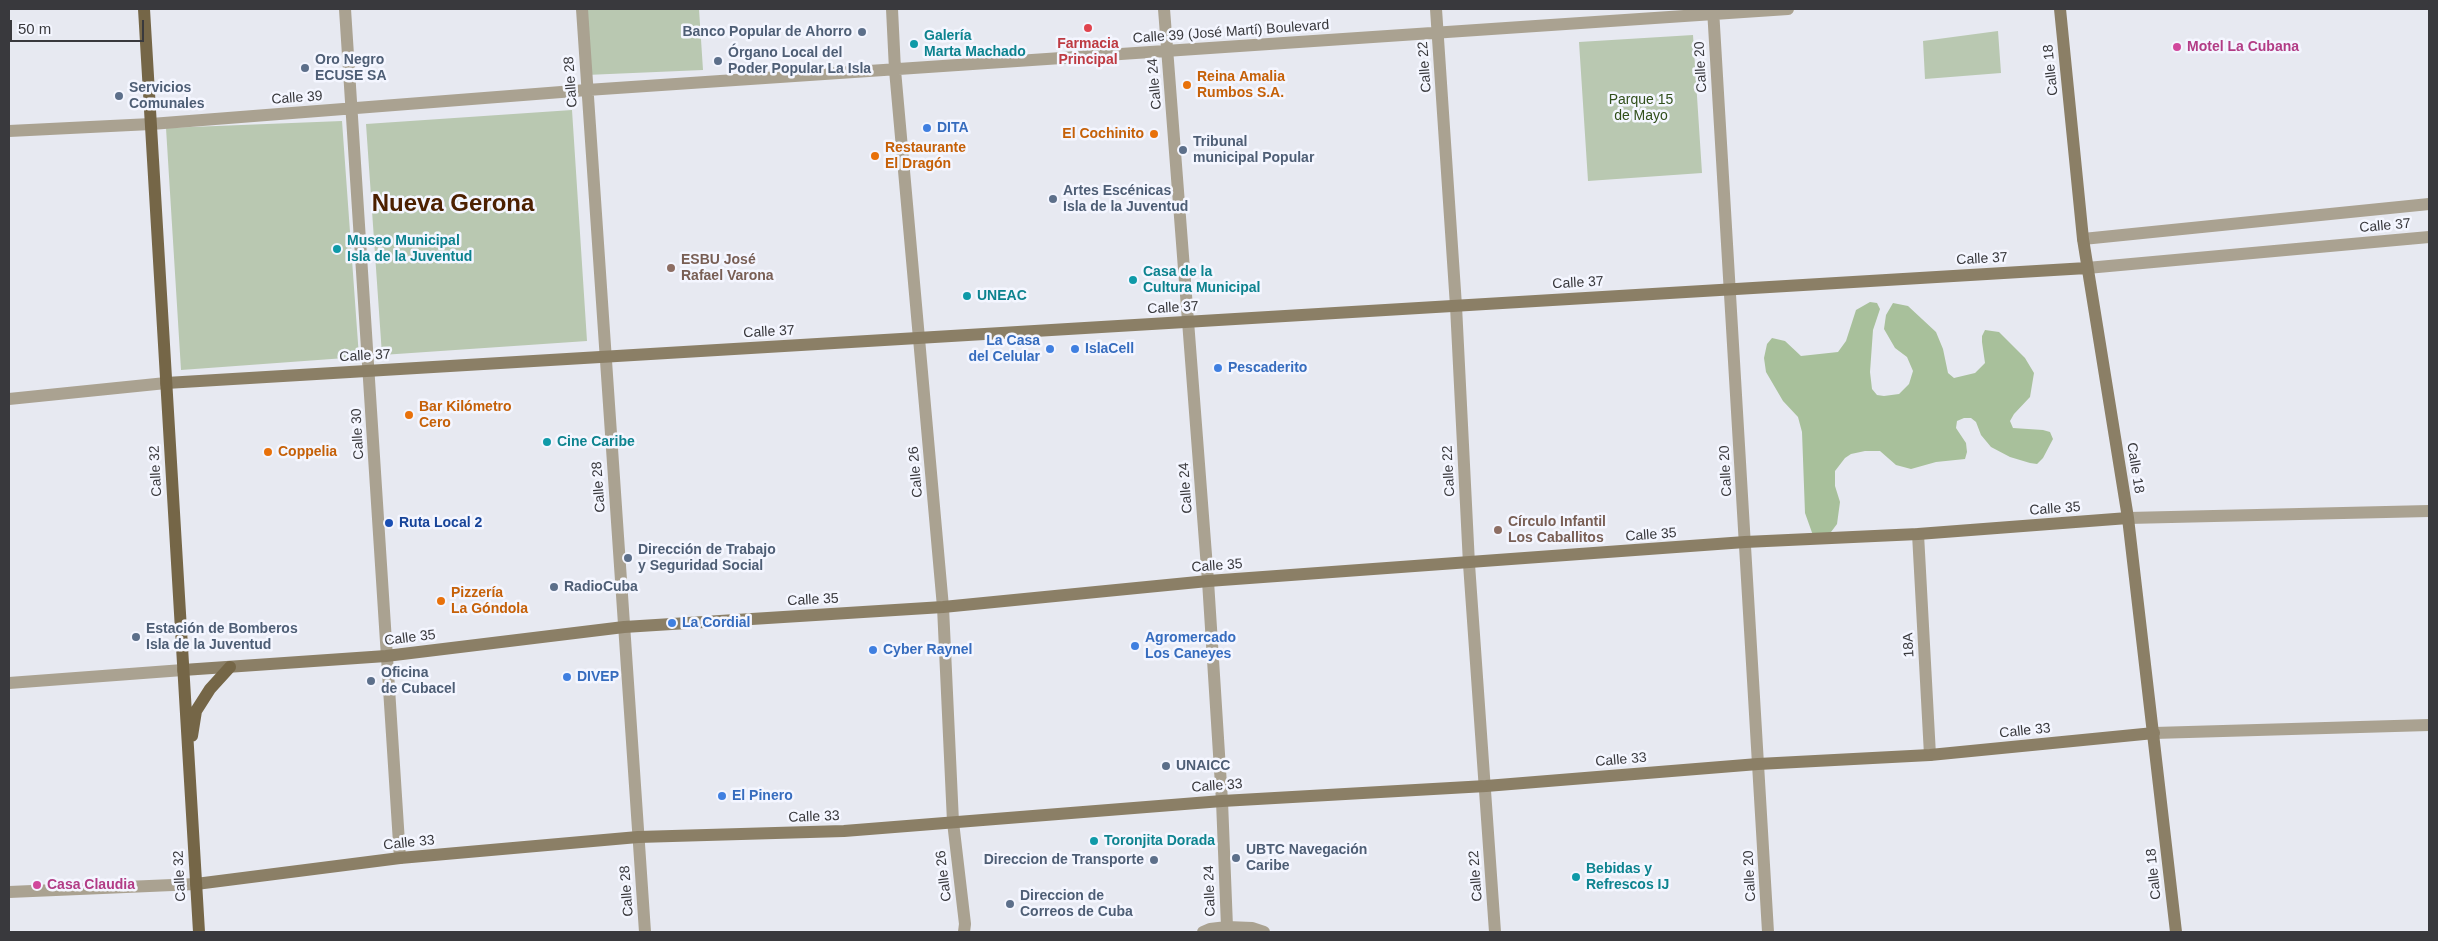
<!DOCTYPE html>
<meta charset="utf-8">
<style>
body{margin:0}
#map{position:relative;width:2438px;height:941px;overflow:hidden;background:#e7e9f1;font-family:Helvetica,sans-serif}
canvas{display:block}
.frame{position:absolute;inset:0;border:10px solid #39393d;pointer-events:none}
.scale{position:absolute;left:10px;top:20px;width:134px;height:22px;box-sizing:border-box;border:2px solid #39393d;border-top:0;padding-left:6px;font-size:15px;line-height:18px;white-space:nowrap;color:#39393d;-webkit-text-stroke:4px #f4f6ff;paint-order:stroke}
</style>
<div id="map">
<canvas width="2438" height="941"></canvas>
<div class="frame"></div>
<div class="scale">50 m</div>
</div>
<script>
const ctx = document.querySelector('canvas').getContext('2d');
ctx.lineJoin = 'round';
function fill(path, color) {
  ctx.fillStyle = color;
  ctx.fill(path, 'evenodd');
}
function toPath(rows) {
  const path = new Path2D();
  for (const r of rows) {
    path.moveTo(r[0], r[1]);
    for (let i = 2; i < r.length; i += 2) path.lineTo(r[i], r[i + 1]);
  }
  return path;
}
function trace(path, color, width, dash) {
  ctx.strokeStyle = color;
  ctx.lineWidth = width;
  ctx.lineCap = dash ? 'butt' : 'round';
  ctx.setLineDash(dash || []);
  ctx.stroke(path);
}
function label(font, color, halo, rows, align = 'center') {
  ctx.font = font + ' Helvetica,sans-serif';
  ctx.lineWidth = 5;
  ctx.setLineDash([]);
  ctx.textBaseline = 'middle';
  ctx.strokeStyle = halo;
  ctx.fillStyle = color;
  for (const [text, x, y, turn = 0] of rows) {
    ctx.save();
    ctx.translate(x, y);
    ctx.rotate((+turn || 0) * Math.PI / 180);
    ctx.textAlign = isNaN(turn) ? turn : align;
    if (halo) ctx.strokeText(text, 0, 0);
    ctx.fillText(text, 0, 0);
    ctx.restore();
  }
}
fill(toPath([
 [585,9,699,9,703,70,586,75],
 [1998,31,2001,73,1925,79,1923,41],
 [1693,35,1702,173,1588,181,1579,42],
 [572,110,587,341,382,355,366,124],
 [342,121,359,357,181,370,166,128]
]), '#b9c8b1');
fill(toPath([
 [1870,302,1877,303,1880,309,1873,330,1870,372,1872,389,1877,395,1884,396,1899,394,1909,384,1913,371,1907,357,1895,348,1884,329,1886,315,1893,303,1908,306,1936,332,1943,349,1948,373,1954,378,1975,373,1985,363,1982,342,1982,336,1985,330,1999,332,2025,358,2034,373,2030,397,2014,414,2010,421,2013,428,2043,430,2050,432,2053,439,2043,458,2037,464,2030,463,2010,457,1991,447,1981,435,1976,422,1971,418,1964,418,1957,421,1956,428,1966,443,1967,452,1965,459,1936,462,1911,469,1896,465,1880,451,1865,451,1851,454,1845,458,1835,471,1835,486,1840,502,1837,524,1828,536,1815,541,1805,513,1802,432,1798,417,1783,401,1766,372,1764,358,1767,344,1772,338,1785,341,1801,356,1838,352,1846,341,1856,310]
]), '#a8c09b');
trace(toPath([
 [345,9,400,858],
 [582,9,645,932],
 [892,9,895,70,943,607,953,822,965,924,964,932],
 [1164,9,1208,581,1222,801,1227,927],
 [1436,9,1456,306,1469,564,1495,932],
 [1713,9,1768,932],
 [9,131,151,124,587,90,1788,9],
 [2083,239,2429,204],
 [2087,268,2429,237],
 [9,399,166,383],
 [2128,518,2429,511],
 [1918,534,1930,755],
 [9,683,183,670],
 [2154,733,2429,725],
 [9,892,196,884],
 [1203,932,1210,929,1227,927,1252,928,1264,932]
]), '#aaa291', 12);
trace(toPath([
 [2060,9,2083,239,2128,518,2176,932],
 [166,383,2087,268],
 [183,670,386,656,624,627,943,607,1208,581,1745,542,1918,534,2128,518],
 [196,884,400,858,638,837,844,831,1222,801,1486,786,1758,764,1930,755,2154,733]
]), '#8b7f66', 12);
trace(toPath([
 [144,9,199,932],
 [192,736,196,711,210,689,230,667]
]), '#756647', 12);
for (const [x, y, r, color] of [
 [1088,28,5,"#e0444e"],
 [862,32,5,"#5c6f8a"],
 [914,44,5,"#0f9aa8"],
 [2177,47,5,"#d1479c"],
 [718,61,5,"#5c6f8a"],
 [305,68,5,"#5c6f8a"],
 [1187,85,5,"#e8710a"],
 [119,96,5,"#5c6f8a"],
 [927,128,5,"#3f7fe0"],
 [1154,134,5,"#e8710a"],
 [1183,150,5,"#5c6f8a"],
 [875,156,5,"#e8710a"],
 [1053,199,5,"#5c6f8a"],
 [337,249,5,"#0f9aa8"],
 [671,268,5,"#8d6e63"],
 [1133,280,5,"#0f9aa8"],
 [967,296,5,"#0f9aa8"],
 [1050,349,5,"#3f7fe0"],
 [1075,349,5,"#3f7fe0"],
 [1218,368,5,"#3f7fe0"],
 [409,415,5,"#e8710a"],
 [547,442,5,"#0f9aa8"],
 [268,452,5,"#e8710a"],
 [389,523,5,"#1a4fb4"],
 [1498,530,5,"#8d6e63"],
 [628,558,5,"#5c6f8a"],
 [554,587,5,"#5c6f8a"],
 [441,601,5,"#e8710a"],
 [672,623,5,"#3f7fe0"],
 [136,637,5,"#5c6f8a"],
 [1135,646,5,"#3f7fe0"],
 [873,650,5,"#3f7fe0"],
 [567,677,5,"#3f7fe0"],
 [371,681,5,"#5c6f8a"],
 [1166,766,5,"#5c6f8a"],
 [722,796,5,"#3f7fe0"],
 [1094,841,5,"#0f9aa8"],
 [1236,858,5,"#5c6f8a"],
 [1154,860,5,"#5c6f8a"],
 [1576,877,5,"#0f9aa8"],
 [37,885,5,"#d1479c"],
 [1010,904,5,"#5c6f8a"]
]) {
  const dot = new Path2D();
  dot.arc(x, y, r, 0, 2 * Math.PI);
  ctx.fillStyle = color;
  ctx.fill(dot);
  trace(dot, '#f4f6ff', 2);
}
label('bold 14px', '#4e5e75', '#f4f6ff', [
 ["Banco Popular de Ahorro",852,32,"right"],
 ["Órgano Local del",728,53],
 ["Poder Popular La Isla",728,69],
 ["Oro Negro",315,60],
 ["ECUSE SA",315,76],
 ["Servicios",129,88],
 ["Comunales",129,104],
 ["Tribunal",1193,142],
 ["municipal Popular",1193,158],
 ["Artes Escénicas",1063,191],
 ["Isla de la Juventud",1063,207],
 ["Dirección de Trabajo",638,550],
 ["y Seguridad Social",638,566],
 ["RadioCuba",564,587],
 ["Estación de Bomberos",146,629],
 ["Isla de la Juventud",146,645],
 ["Oficina",381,673],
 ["de Cubacel",381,689],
 ["UNAICC",1176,766],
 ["UBTC Navegación",1246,850],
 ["Caribe",1246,866],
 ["Direccion de Transporte",1144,860,"right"],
 ["Direccion de",1020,896],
 ["Correos de Cuba",1020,912]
], 'left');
label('14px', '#39393d', '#f4f6ff', [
 ["Calle 39 (José Martí) Boulevard",1231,32,-4],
 ["Calle 22",1425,67,-94],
 ["Calle 20",1701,67,-93],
 ["Calle 18",2051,70,-96],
 ["Calle 28",571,82,-94],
 ["Calle 24",1155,84,-95],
 ["Calle 39",297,98,-4],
 ["Calle 37",2385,226,-5],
 ["Calle 37",1982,259,-3],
 ["Calle 37",1578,283,-3],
 ["Calle 37",1173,308,-3],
 ["Calle 37",769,332,-3],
 ["Calle 37",365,356,-3],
 ["Calle 30",358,434,-93],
 ["Calle 18",2135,468,81],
 ["Calle 32",156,471,-93],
 ["Calle 22",1449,471,-93],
 ["Calle 20",1726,471,-93],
 ["Calle 26",916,472,-95],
 ["Calle 28",599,487,-94],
 ["Calle 24",1186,488,-94],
 ["Calle 35",2055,509,-4],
 ["Calle 35",1651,535,-4],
 ["Calle 35",1217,566,-4],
 ["Calle 35",813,600,-3],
 ["Calle 35",410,638,-7],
 ["18A",1909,645,-93],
 ["Calle 33",2025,731,-6],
 ["Calle 33",1621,760,-5],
 ["Calle 33",1217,786,-4],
 ["Calle 33",814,817,-2],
 ["Calle 33",409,843,-6],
 ["Calle 18",2154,874,-96],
 ["Calle 32",180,876,-93],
 ["Calle 26",944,876,-97],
 ["Calle 22",1476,876,-94],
 ["Calle 20",1750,876,-93],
 ["Calle 28",627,891,-94],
 ["Calle 24",1210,891,-92]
]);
label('bold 14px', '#0d838f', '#f4f6ff', [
 ["Galería",924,36],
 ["Marta Machado",924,52],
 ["Museo Municipal",347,241],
 ["Isla de la Juventud",347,257],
 ["Casa de la",1143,272],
 ["Cultura Municipal",1143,288],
 ["UNEAC",977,296],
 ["Cine Caribe",557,442],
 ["Toronjita Dorada",1104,841],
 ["Bebidas y",1586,869],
 ["Refrescos IJ",1586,885]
], 'left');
label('bold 14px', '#be3a42', '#f4f6ff', [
 ["Farmacia",1088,44],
 ["Principal",1088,60]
]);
label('bold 14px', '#b23c85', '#f4f6ff', [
 ["Motel La Cubana",2187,47],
 ["Casa Claudia",47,885]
], 'left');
label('bold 14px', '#c56008', '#f4f6ff', [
 ["Reina Amalia",1197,77],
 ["Rumbos S.A.",1197,93],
 ["El Cochinito",1144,134,"right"],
 ["Restaurante",885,148],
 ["El Dragón",885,164],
 ["Bar Kilómetro",419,407],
 ["Cero",419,423],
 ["Coppelia",278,452],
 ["Pizzería",451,593],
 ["La Góndola",451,609]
], 'left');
label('14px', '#304f1a', '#f4f6ff', [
 ["Parque 15",1641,100],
 ["de Mayo",1641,116]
]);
label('bold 14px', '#366cbe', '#f4f6ff', [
 ["DITA",937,128],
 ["La Casa",1040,341,"right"],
 ["del Celular",1040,357,"right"],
 ["IslaCell",1085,349],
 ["Pescaderito",1228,368],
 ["La Cordial",682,623],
 ["Agromercado",1145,638],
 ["Los Caneyes",1145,654],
 ["Cyber Raynel",883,650],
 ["DIVEP",577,677],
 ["El Pinero",732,796]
], 'left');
label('bold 14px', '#785e54', '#f4f6ff', [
 ["ESBU José",681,260],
 ["Rafael Varona",681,276],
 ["Círculo Infantil",1508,522],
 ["Los Caballitos",1508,538]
], 'left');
label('bold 14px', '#164399', '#f4f6ff', [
 ["Ruta Local 2",399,523]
], 'left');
label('bold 24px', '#4c2000', '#f4f6ff', [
 ["Nueva Gerona",453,204]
]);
</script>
